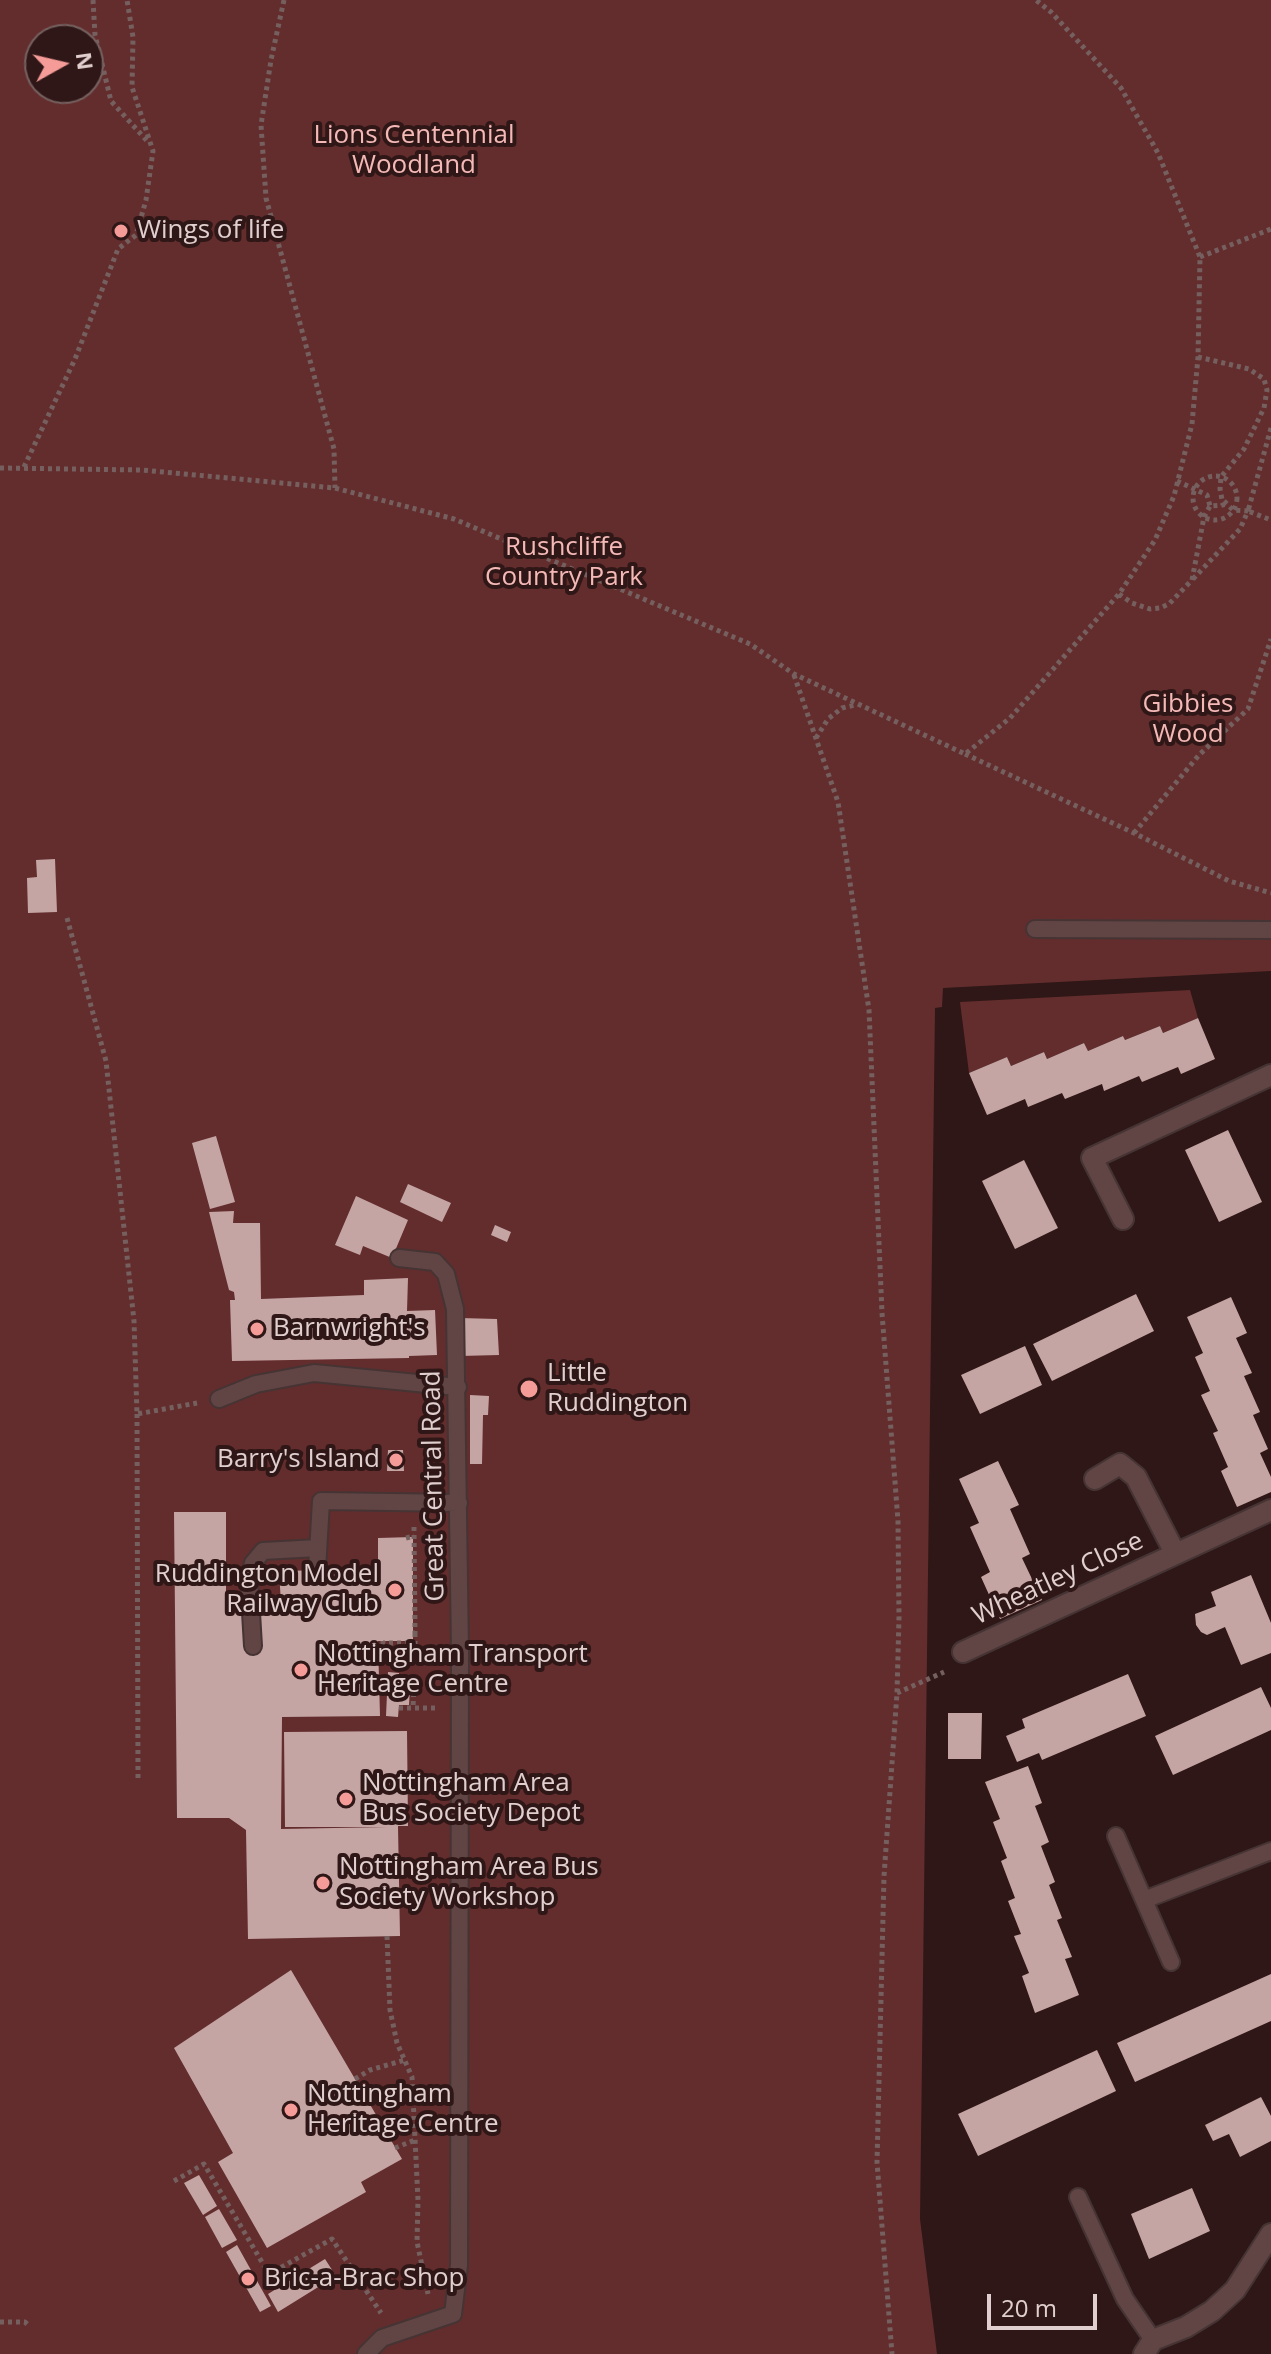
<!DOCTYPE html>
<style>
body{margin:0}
#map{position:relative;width:1271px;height:2354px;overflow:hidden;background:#2e1716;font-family:"Open Sans",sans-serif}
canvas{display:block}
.north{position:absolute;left:24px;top:24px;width:80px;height:80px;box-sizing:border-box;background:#2e1716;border:2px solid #756160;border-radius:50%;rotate:82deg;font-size:22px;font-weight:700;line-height:32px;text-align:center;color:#e0cfce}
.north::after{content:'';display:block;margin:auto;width:28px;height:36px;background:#f59b98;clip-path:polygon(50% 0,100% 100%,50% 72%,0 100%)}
.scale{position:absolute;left:987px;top:2294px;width:110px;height:36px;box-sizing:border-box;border:4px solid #e0cfce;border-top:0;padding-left:10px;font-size:24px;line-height:28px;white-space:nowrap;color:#e0cfce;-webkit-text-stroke:6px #2e1716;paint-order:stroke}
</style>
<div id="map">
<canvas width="1271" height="2354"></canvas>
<div class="north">N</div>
<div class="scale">20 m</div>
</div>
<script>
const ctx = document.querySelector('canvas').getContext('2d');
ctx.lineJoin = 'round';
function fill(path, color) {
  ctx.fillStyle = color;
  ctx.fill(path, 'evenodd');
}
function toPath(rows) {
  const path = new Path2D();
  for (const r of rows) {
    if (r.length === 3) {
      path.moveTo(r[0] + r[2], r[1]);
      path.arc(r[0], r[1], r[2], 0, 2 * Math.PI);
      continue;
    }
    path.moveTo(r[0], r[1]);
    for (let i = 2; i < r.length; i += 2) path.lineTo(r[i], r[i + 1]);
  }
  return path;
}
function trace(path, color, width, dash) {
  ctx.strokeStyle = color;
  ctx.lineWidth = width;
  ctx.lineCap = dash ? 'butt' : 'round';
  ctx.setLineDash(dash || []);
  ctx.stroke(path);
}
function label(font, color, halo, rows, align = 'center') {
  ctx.font = font + ' "Open Sans",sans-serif';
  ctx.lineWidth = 8;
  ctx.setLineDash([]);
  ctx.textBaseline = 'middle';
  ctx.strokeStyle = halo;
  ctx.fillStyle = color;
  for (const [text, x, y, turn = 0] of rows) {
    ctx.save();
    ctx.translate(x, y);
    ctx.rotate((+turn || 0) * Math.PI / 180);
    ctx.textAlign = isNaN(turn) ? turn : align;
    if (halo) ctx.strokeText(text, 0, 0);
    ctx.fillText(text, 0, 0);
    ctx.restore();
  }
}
fill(toPath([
 [0,0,1271,0,1271,971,943,988,942,1007,935,1008,920,2219,937,2354,0,2354],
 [40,40,88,40,88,88,40,88],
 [1190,990,1198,1018,1163,1033,1160,1026,1125,1040,1123,1036,1088,1051,1084,1043,1047,1059,1044,1052,1011,1066,1007,1057,969,1073,960,1002]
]), '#632d2d');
fill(toPath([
 [55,859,57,912,28,913,27,878,37,877,36,860],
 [1198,1018,1215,1059,1181,1074,1178,1067,1142,1082,1139,1076,1104,1091,1102,1084,1065,1099,1062,1093,1028,1107,1025,1099,987,1115,969,1073,1007,1057,1011,1066,1044,1052,1047,1059,1084,1043,1088,1051,1123,1036,1125,1040,1160,1026,1163,1033],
 [1228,1130,1262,1202,1219,1222,1185,1150],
 [216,1136,235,1202,210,1209,192,1143],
 [1024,1160,1058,1228,1015,1249,982,1181],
 [408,1184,451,1203,442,1222,400,1202],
 [356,1196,408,1220,392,1258,363,1246,360,1255,335,1245],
 [234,1211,233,1223,260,1223,261,1299,364,1295,364,1280,408,1278,407,1311,435,1310,437,1355,409,1356,409,1358,232,1361,230,1300,235,1300,234,1292,229,1290,209,1212],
 [495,1225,511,1232,507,1242,491,1235],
 [1136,1294,1154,1331,1052,1381,1033,1344],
 [1231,1297,1247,1333,1236,1338,1252,1373,1244,1376,1260,1412,1253,1415,1268,1449,1260,1453,1271,1477,1271,1492,1237,1507,1221,1471,1228,1467,1213,1433,1218,1431,1201,1395,1210,1391,1195,1357,1203,1353,1187,1317],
 [460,1318,497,1319,499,1355,460,1356],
 [1025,1346,1042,1385,980,1414,961,1375],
 [470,1395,489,1396,488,1415,483,1415,482,1464,470,1464],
 [388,1450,403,1450,404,1471,387,1471],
 [998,1461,1019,1505,1010,1509,1030,1554,1022,1558,1042,1600,1000,1619,981,1577,990,1572,970,1527,979,1523,959,1479],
 [174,1512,226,1512,226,1604,281,1603,279,1571,378,1569,378,1538,413,1537,413,1641,378,1641,380,1716,282,1717,281,1829,388,1827,285,1827,284,1732,407,1731,408,1826,398,1826,400,1936,248,1939,246,1830,229,1818,177,1818],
 [1251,1575,1271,1623,1271,1653,1241,1665,1225,1627,1207,1635,1201,1632,1196,1625,1195,1614,1216,1606,1211,1592],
 [388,1672,399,1673,399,1689,410,1689,409,1705,399,1705,398,1717,386,1716],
 [1128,1674,1146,1716,1042,1760,1039,1753,1017,1762,1006,1736,1025,1728,1022,1719],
 [1261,1687,1271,1708,1271,1730,1173,1775,1155,1736],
 [948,1713,982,1713,981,1759,948,1759],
 [1028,1766,1042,1803,1035,1806,1049,1842,1041,1846,1055,1882,1049,1885,1062,1918,1057,1920,1072,1957,1065,1959,1079,1995,1035,2013,1022,1976,1029,1973,1014,1936,1021,1934,1008,1901,1015,1898,1001,1861,1007,1858,993,1822,1000,1819,985,1782],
 [291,1970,402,2159,361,2182,366,2192,267,2248,218,2162,233,2153,174,2048],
 [1271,1974,1271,2021,1135,2082,1117,2043],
 [1097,2050,1116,2091,978,2156,958,2114],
 [1261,2097,1271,2116,1271,2141,1240,2157,1229,2134,1213,2141,1205,2125],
 [199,2175,217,2206,203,2215,184,2183],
 [1192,2188,1210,2231,1149,2259,1131,2214],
 [219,2209,237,2240,222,2248,205,2217],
 [237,2245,271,2306,260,2312,226,2252],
 [325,2259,336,2276,278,2312,268,2294]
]), '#c5a5a4');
const lane = toPath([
 [1035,929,1271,930],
 [219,1399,256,1384,314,1373,458,1387],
 [317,1570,321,1501,459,1503],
 [253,1646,249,1579,253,1563,263,1551,318,1548],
 [1116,1836,1171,1962],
 [1144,1900,1271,1851],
 [1078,2197,1125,2299,1153,2340],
 [366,2354,382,2338,453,2314,459,2265,460,1650,455,1309,446,1274,435,1262,399,1258]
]);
const street = toPath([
 [1123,1219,1092,1158,1271,1075],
 [1095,1479,1120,1464,1136,1477,1175,1553],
 [963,1652,1271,1510],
 [1144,2354,1153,2340,1186,2327,1212,2311,1235,2290,1271,2234]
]);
trace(lane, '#463434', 20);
trace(street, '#463434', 24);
trace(toPath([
 [93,0,95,35,111,101,148,142],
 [284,0,271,60,261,125,266,198,334,449,335,488],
 [1200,257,1271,229],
 [1271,428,1248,511,1271,520],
 [24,467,75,359,118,249,136,235,146,200,153,151,132,87,133,37,127,0],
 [0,468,142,470,335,488,454,519,750,644,794,674,965,754,1010,718,1119,594,1155,540,1174,496,1192,424,1198,357,1200,257,1158,153,1121,88,1051,12,1036,0],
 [1215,498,22],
 [1177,481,1207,495,1210,506],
 [1193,579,1240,529,1248,511,1233,510,1224,501],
 [1119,594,1132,603,1150,609,1160,608,1169,604,1192,580,1204,517,1210,506,1223,505,1220,489,1221,477,1244,449,1264,408,1267,390,1264,379,1249,369,1198,357],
 [794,675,838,802,869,1010,882,1313,898,1521,899,1617,897,1693,884,1876,877,2162,892,2354],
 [816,738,828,719,842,708,855,705],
 [965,754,1134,833,1229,881,1271,893],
 [1134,833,1199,755,1248,709,1271,639],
 [67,918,106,1061,134,1321,137,1414,197,1403],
 [137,1414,138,1779],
 [406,1538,414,1536],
 [413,1633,415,1633,414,1527],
 [383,1641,383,1643,415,1643,415,1633],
 [399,1684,414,1684,413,1708],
 [897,1693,944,1672],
 [399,1708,436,1708],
 [387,1936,390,2010,397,2043,412,2077,418,2200,417,2242,428,2294],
 [355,2079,370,2070,405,2060],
 [395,2148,415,2140],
 [174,2181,204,2164,269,2274,332,2239,381,2313],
 [0,2322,25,2322,29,2326]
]), '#75605f', 5, [4, 4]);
trace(lane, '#614544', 16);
trace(street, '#614544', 20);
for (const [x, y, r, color] of [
 [121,231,8,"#f59b98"],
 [257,1329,8,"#f59b98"],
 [529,1389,10,"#f59b98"],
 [396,1460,8,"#f59b98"],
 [395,1590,8,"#f59b98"],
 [301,1670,8,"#f59b98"],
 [346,1799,8,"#f59b98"],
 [323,1883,8,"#f59b98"],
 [291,2110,8,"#f59b98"],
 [248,2279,8,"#f59b98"]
]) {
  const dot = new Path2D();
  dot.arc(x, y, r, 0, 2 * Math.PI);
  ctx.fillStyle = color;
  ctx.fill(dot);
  trace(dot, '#2e1716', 3);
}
label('26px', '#f4b9b6', '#2e1716', [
 ["Lions Centennial",414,136],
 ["Woodland",414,166],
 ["Rushcliffe",564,548],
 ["Country Park",564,578],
 ["Gibbies",1188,705],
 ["Wood",1188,735]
]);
label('26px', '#e0cfce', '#2e1716', [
 ["Wings of life",137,231],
 ["Barnwright's",273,1329],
 ["Little",547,1374],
 ["Ruddington",547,1404],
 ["Barry's Island",380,1460,"right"],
 ["Ruddington Model",379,1575,"right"],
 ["Railway Club",379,1605,"right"],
 ["Nottingham Transport",317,1655],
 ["Heritage Centre",317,1685],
 ["Nottingham Area",362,1784],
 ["Bus Society Depot",362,1814],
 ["Nottingham Area Bus",339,1868],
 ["Society Workshop",339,1898],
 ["Nottingham",307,2095],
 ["Heritage Centre",307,2125],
 ["Bric-a-Brac Shop",264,2279]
], 'left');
label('26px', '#e0cfce', '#2e1716', [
 ["Great Central Road",434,1486,-91],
 ["Wheatley Close",1058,1579,-25]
]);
</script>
